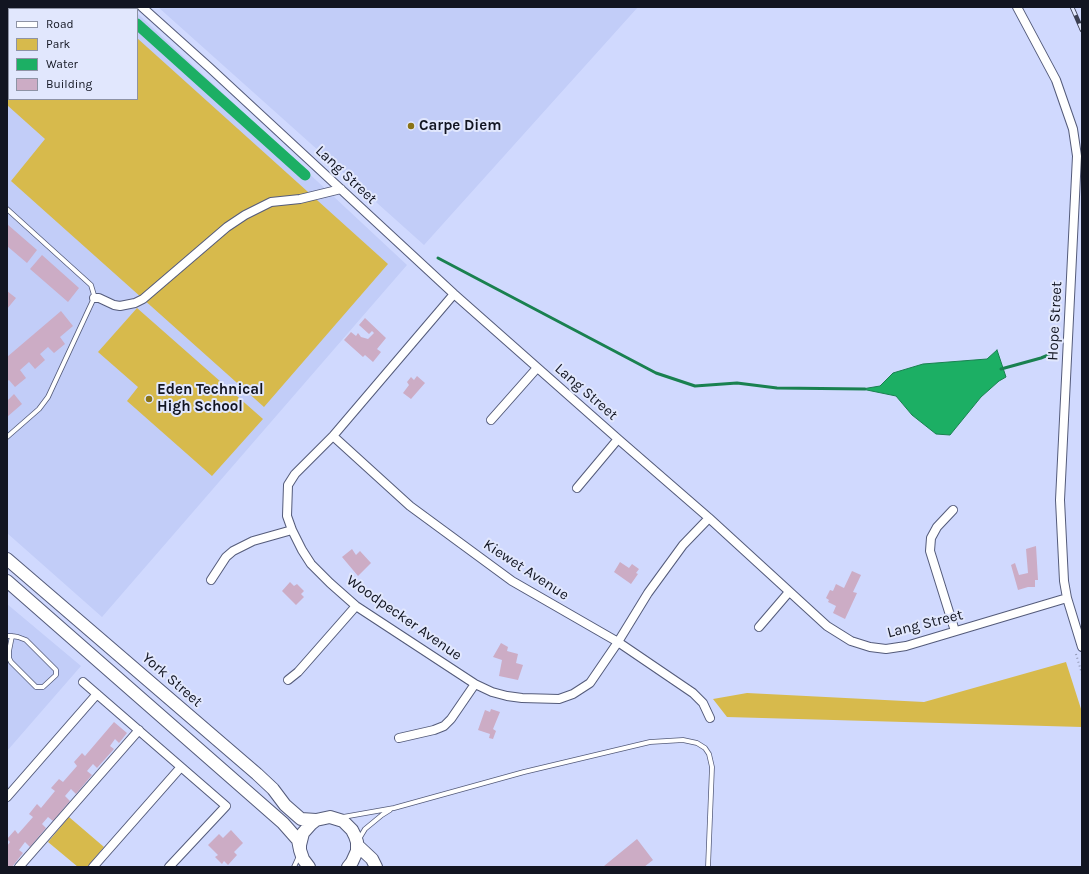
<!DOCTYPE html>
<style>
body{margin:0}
#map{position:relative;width:1089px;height:874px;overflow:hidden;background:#d0d9fe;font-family:Karla,sans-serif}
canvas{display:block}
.frame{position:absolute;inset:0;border:8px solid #121521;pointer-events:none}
.legend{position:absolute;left:8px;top:8px;width:130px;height:92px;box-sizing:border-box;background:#e1e7fd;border:1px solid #8e93a5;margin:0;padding:5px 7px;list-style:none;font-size:12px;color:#121521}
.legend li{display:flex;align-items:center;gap:8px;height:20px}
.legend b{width:20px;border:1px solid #8e93a5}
</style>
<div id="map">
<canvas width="1089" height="874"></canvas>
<div class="frame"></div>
<ul class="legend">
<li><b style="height:5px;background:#fff"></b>Road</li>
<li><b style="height:11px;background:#d7ba4c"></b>Park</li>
<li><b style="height:11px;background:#1caf64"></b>Water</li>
<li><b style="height:11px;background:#ccacc5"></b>Building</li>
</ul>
</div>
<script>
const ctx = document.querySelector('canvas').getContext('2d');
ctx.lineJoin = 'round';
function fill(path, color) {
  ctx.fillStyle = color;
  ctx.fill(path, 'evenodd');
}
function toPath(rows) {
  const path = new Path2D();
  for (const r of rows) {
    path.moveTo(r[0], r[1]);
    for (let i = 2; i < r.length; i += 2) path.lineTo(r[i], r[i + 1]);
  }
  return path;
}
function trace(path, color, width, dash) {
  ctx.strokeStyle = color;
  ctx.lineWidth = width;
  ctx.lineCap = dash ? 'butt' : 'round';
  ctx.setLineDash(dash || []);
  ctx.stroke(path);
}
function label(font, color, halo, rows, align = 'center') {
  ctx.font = font + ' Karla,sans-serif';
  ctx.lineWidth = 4;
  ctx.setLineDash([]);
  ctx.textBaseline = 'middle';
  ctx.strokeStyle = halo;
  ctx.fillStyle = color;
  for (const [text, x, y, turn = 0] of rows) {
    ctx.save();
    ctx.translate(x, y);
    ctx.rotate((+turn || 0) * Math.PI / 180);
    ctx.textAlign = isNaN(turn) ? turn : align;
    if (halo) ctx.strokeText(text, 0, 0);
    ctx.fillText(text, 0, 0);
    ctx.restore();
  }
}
fill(toPath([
 [7,7,131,7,133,9,9,9,9,99,137,99,137,13,407,265,102,617,7,533],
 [158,7,638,7,424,245],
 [7,604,81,666,7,751]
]), '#c2cdf8');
fill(toPath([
 [7,7,103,7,105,9,9,9,9,99,137,99,137,38,388,264,264,407,11,181,45,139,7,105],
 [137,308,263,419,212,476,127,401,138,387,98,352],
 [1066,662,1082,712,1082,727,727,717,713,699,747,693,924,702],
 [69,817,104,847,87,867,78,867,48,842]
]), '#d7ba4c');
const water = toPath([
 [997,350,1006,377,999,381,981,397,950,435,936,434,912,415,896,396,862,389,880,386,893,373,923,364,987,359,997,350]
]);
fill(water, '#1caf64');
trace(water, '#198150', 1);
trace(toPath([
 [438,258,656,373,695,386,737,383,777,388,865,389],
 [1001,369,1041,358,1053,353]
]), '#198150', 3);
trace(toPath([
 [118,7,120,9],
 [137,24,305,175]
]), '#1caf64', 11);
fill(toPath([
 [7,224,37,250,27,263,7,246],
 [42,255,79,288,68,302,30,269],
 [7,291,16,298,7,309],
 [61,311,73,326,60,337,65,344,54,353,48,347,40,354,45,360,35,369,29,362,20,370,26,378,15,387,9,380,7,381,7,357],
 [365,318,386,338,377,349,381,352,373,362,365,355,363,357,344,340,351,332,356,336,358,333,361,337,368,339,374,333,372,331,369,334,359,325],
 [417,376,425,383,411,399,403,393,409,385,407,382,411,377,414,380],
 [14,394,22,404,7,417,7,401],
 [1036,546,1038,580,1035,580,1035,587,1028,587,1018,590,1011,565,1015,563,1019,575,1028,573,1026,549],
 [352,549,356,555,360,551,371,563,358,576,342,557],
 [620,562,629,568,632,564,639,569,636,573,638,574,631,584,614,572],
 [852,571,861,575,853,592,857,593,845,619,833,613,836,606,828,602,829,600,826,598,830,590,833,591,836,584,844,588],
 [290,582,294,586,297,584,304,591,301,594,304,597,296,605,282,591],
 [501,643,508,647,507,651,518,654,516,663,523,665,518,680,499,676,502,660,493,657],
 [491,709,500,712,493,729,496,731,493,739,489,738,490,734,478,730,485,710,490,712],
 [114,722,127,733,119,743,115,739,110,746,114,749,97,768,93,764,87,771,92,775,76,794,71,789,65,796,70,801,53,821,48,817,42,824,46,828,30,847,25,842,19,850,23,853,12,867,7,867,7,846,10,842,7,839,15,830,18,834,33,817,29,814,37,804,41,808,55,791,51,788,59,779,63,782,77,766,74,762,82,753,85,756],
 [231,830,243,843,234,852,237,855,228,865,224,861,222,864,215,857,218,855,208,845,219,834,223,838],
 [637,839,653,860,644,867,605,867,604,866]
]), '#ccacc5');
const service = toPath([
 [7,209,91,285,94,295,94,298,48,397,39,409,7,437],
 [7,636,12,636,18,637,26,640,56,670,56,675,43,687,36,687,11,662,9,658,9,651,12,636],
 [343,817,394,808,524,772,650,742,683,740,697,743,705,748,709,754,712,767,708,867],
 [359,839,365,829,382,815,390,810],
 [294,867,299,856]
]);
const minor = toPath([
 [142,7,210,68,454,294,618,439,709,518,827,626,851,641,870,647,886,649,906,646,1067,598],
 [1017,7,1056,80,1073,129,1077,156,1060,500,1064,581,1067,598,1082,647],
 [454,294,333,436,295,474,288,485,287,516,292,530,302,550,311,564,330,583,356,606,475,684,492,692,507,696,522,698,559,699,573,694,590,683,618,642,648,593,683,545,709,518],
 [94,298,99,298,114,305,120,306,135,303,143,299,227,227,245,215,271,202,300,199,341,189],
 [491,420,537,368],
 [333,436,410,506,512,581,618,642,693,693,703,703,710,718],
 [577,488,618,439],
 [953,510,937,527,931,538,930,551,955,631],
 [211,580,226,557,233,551,253,541,292,530],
 [759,627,789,592],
 [288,680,298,672,356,606],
 [83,682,226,806,169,867],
 [399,738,434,730,444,726,451,719,475,684],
 [7,797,97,694],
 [19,867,139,730],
 [93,867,181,767]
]);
const secondary = toPath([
 [7,559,257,774,273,789,285,805,301,819,316,820],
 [7,581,283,823,298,840,300,850],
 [357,845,372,859,376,867],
 [309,867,303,859,300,850,300,845,303,833,311,824,316,820,330,817,343,821,352,830,355,836,357,842,357,851,352,862,348,867]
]);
trace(service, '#545b7a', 5.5);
trace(minor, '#545b7a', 10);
trace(secondary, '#545b7a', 14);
trace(toPath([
 [1076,654,1082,674]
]), '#9299b6', 2, [1, 3]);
trace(service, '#fff', 4);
trace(minor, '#fff', 8);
trace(secondary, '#fff', 12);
const rail = toPath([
 [1072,7,1082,30]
]);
trace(rail, '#3b3f51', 4.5);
trace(rail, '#e1e7fd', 3, [9]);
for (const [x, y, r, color] of [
 [411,126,4,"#8a7316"],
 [149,399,4,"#8a7316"]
]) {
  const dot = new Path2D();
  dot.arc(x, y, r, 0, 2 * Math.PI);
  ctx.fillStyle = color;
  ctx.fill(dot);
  trace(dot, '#e1e7fd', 1.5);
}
label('bold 15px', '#121521', '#e1e7fd', [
 ["Carpe Diem",419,126],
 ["Eden Technical",157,390],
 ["High School",157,407]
], 'left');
label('15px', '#121521', '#e1e7fd', [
 ["Lang Street",346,175,43],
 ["Hope Street",1055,321,-87],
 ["Lang Street",586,392,41],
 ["Kiewet Avenue",526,570,33],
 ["Woodpecker Avenue",404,618,35],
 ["Lang Street",925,624,-14],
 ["York Street",172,680,41]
]);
</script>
